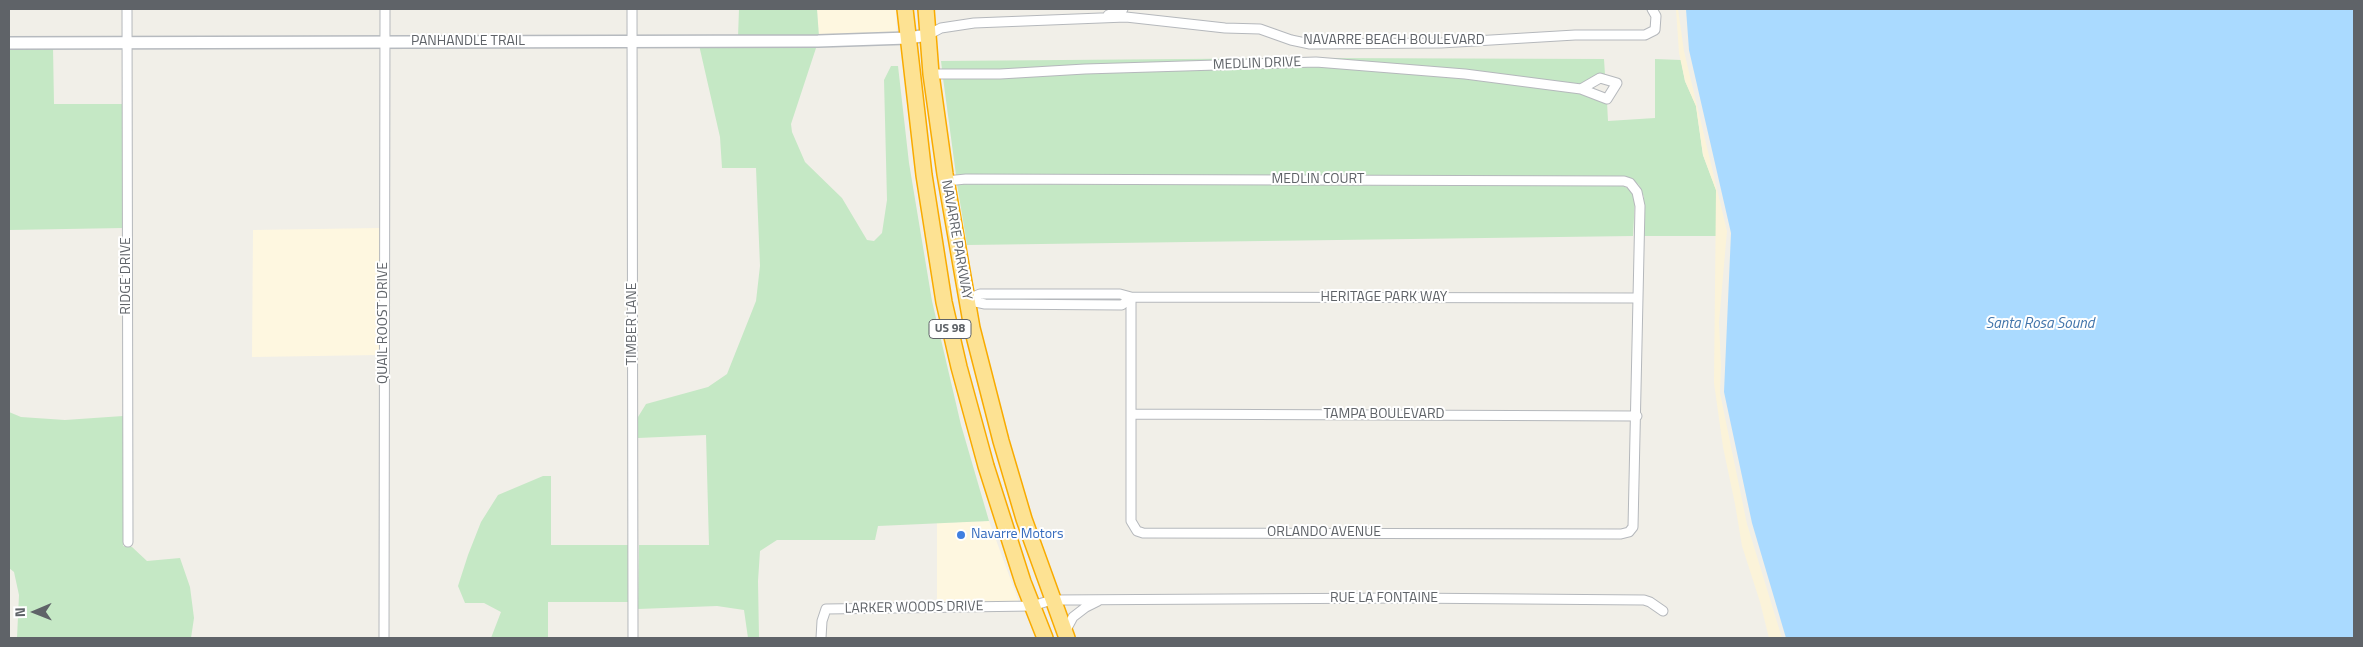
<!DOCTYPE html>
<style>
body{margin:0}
#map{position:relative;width:2363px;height:647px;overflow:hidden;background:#f1efe8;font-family:"Titillium Web",sans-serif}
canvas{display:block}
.frame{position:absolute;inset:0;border:10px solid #5f6368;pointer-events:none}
.north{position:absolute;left:10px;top:587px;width:50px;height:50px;-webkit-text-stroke:4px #fff;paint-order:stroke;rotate:269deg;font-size:14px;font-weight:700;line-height:20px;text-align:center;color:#5f6368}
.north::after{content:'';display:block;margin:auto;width:18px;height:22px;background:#5f6368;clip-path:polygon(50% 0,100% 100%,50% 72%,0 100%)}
</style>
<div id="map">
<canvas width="2363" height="647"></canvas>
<div class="frame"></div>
<div class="north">N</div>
</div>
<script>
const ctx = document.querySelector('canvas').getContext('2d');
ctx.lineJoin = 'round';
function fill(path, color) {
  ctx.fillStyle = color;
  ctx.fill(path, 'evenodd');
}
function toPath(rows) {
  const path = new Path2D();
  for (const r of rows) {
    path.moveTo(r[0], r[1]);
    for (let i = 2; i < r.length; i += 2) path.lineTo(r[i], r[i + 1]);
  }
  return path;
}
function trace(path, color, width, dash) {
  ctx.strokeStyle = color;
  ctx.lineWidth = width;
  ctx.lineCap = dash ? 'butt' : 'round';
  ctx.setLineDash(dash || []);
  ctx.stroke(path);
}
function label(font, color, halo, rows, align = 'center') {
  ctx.font = font + ' "Titillium Web",sans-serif';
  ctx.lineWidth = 4;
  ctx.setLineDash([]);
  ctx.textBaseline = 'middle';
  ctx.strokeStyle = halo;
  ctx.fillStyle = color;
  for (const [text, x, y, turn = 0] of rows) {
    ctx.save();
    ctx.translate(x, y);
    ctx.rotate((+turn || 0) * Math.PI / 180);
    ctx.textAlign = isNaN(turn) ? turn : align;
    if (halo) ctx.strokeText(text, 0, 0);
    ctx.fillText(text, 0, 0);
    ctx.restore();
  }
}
fill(toPath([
 [817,9,896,9,897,34,819,37],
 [380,228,379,355,252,357,253,230],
 [989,521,1019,602,937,603,937,523]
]), '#fef7e0');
fill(toPath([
 [739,9,817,9,819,37,738,37],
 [699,45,817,45,791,124,792,132,805,162,842,198,867,240,874,241,882,233,887,200,884,80,891,66,898,66,909,163,932,301,961,425,989,521,878,526,875,540,777,540,760,551,758,581,759,638,748,638,744,610,717,606,638,609,639,545,709,545,706,435,638,438,638,417,646,404,708,387,727,374,756,301,760,266,756,168,722,168,720,137],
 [9,47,53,47,54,104,122,104,123,228,9,230],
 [1306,58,1085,65,1000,70,942,69,941,61],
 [1321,58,1604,59,1605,75,1578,85],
 [1655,59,1681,60,1685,81,1696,106,1703,155,1716,190,1716,236,1643,236,1644,197,1639,185,1633,180,1624,177,956,175,943,78,1316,66,1465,79,1578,93,1607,102,1608,121,1655,118],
 [957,184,1623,186,1631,190,1635,199,1633,236,967,245],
 [9,412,21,417,65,420,123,416,123,546,132,547,147,561,180,558,190,587,194,618,191,638,17,638,19,595,14,572,9,568],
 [543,476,551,476,551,545,629,545,629,607,628,602,548,602,548,638,491,638,501,612,484,603,465,603,458,586,468,555,481,522,498,495]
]), '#c5e8c5');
fill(toPath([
 [1676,9,1678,9,1684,51,1727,231,1719,322,1721,365,1720,393,1747,524,1782,638,1769,638,1760,602,1742,546,1735,504,1723,447,1714,383,1716,190,1703,155,1696,106,1685,81,1679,53]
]), '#fbf3d9');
fill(toPath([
 [1686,9,2354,9,2354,638,1786,638,1752,523,1724,392,1731,233,1689,50]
]), '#aadaff');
const street = toPath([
 [127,9,128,542],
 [632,9,633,638],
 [1108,15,1123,9],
 [928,35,941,28,974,23,1126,17,1225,28,1260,29,1291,40,1310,44,1441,43,1575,35,1645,35,1655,30,1656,16,1652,9],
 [931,74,1000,74,1085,69,1316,62,1465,74,1581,89,1607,99,1617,83,1600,78,1581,89],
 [946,181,966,179,1624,181,1630,183,1637,192,1640,206,1633,527,1629,532,1621,534,1143,533,1137,531,1131,521,1131,297],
 [966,300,980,294,1120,294,1131,297,1637,298],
 [966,300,985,304,1122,305,1131,297],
 [1131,414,1637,416],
 [1065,632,1073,617,1086,607,1098,601],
 [384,638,385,9],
 [821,638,822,621,826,609,1032,606,1052,600,1403,598,1644,600,1650,602,1663,611]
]);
const secondary = toPath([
 [9,43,818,41,908,38,928,35]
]);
const highway = toPath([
 [905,9,924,175,944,302,959,367,986,466,1023,582,1045,638],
 [926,9,931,74,945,174,972,328,1001,441,1024,519,1067,638]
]);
trace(street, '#b5b8bc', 11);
trace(secondary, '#b6babf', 14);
trace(highway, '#f9ab00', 18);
trace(street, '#fff', 9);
trace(secondary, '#fff', 11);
trace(highway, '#fde293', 15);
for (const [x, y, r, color] of [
 [961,535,5,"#3f7fe0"]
]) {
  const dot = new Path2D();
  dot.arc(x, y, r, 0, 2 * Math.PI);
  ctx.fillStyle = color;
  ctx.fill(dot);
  trace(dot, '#fff', 2);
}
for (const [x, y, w] of [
 [950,329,42]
]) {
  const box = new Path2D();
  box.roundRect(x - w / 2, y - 9.5, w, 19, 4);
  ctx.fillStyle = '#fff';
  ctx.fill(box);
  trace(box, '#5f6368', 1);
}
label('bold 12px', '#5f6368', null, [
 ["US 98",950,329]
]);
label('14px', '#5f6368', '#fff', [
 ["NAVARRE BEACH BOULEVARD",1394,41],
 ["PANHANDLE TRAIL",468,42],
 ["MEDLIN DRIVE",1257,64,-2],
 ["MEDLIN COURT",1318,180],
 ["NAVARRE PARKWAY",956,240,80],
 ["RIDGE DRIVE",127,276,-90],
 ["HERITAGE PARK WAY",1384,298],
 ["QUAIL ROOST DRIVE",384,323,-90],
 ["TIMBER LANE",633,324,-90],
 ["TAMPA BOULEVARD",1384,415],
 ["ORLANDO AVENUE",1324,533],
 ["RUE LA FONTAINE",1384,599],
 ["LARKER WOODS DRIVE",914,608,-1]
]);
label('14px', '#366cbe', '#fff', [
 ["Navarre Motors",971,535]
], 'left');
label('italic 15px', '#4174aa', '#fff', [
 ["Santa Rosa Sound",2040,324]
]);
</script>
